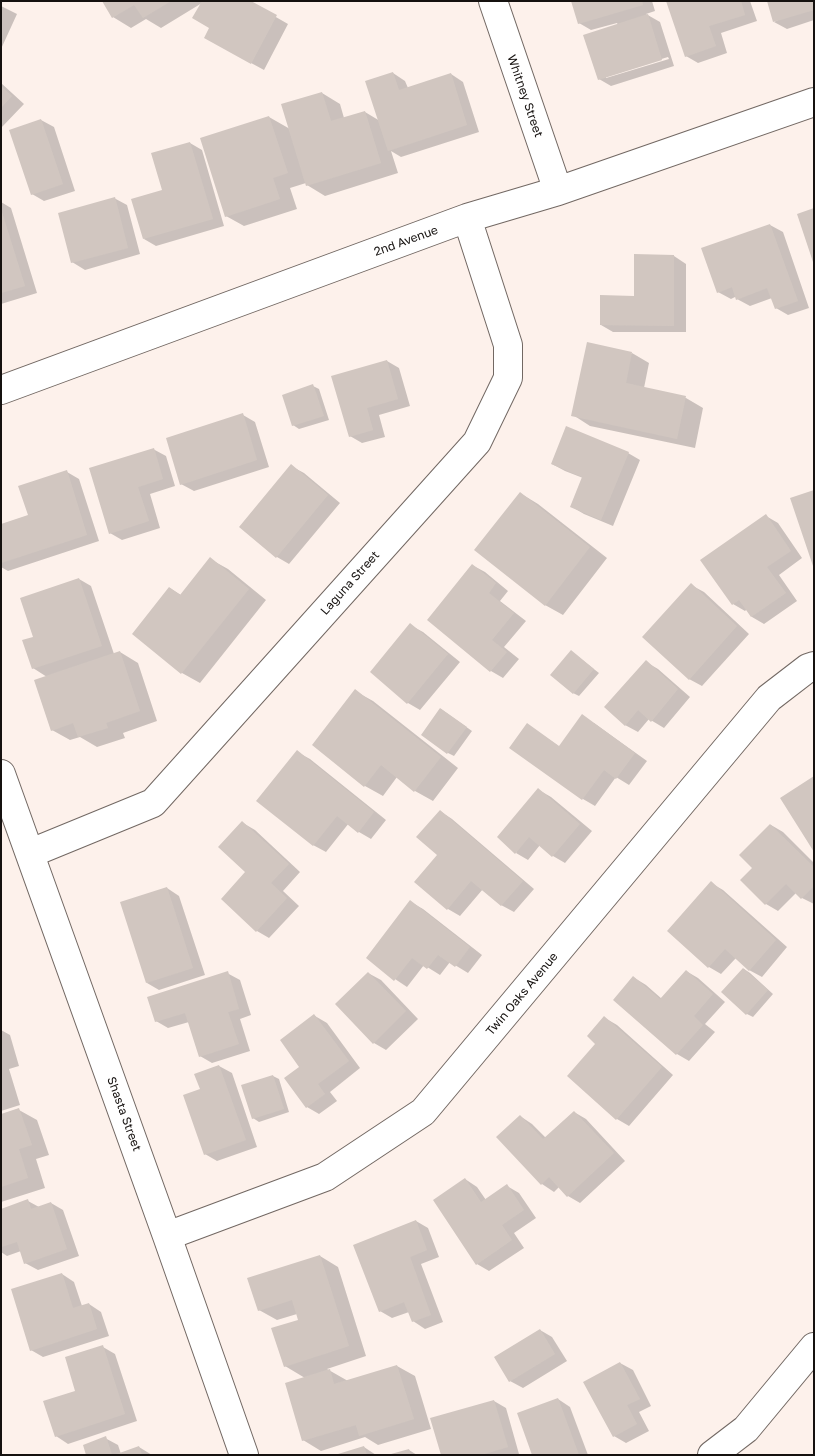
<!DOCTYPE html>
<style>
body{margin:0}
#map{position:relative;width:815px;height:1456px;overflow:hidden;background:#fdf1eb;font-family:"Golos Text",sans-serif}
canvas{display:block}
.frame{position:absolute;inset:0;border:2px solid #15110f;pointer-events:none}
</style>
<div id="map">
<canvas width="815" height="1456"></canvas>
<div class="frame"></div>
</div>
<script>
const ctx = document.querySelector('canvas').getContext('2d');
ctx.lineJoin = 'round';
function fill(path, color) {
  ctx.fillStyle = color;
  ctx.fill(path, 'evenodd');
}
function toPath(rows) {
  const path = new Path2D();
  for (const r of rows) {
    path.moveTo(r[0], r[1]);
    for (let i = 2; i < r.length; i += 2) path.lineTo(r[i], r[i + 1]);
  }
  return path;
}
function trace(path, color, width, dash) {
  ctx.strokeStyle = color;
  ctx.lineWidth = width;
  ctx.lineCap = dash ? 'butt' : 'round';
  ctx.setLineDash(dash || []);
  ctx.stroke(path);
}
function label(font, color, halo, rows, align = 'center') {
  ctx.font = font + ' "Golos Text",sans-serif';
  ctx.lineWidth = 4;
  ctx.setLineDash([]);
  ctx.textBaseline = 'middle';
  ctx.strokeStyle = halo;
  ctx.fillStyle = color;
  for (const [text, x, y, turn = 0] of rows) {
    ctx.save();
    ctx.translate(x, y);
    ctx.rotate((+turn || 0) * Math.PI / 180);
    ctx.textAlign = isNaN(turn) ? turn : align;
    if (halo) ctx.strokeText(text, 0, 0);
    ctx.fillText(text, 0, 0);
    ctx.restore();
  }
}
fill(toPath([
 [103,1,248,1,288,24,264,70,218,45,202,3,161,28,146,19,131,28,113,17],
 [573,1,652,1,655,11,646,14,660,22,674,66,611,86,599,79,618,25,617,23,591,30,579,23],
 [668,57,669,59,606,78,606,76],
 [667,1,750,1,757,21,721,33,727,53,698,63,686,56],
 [814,1,814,20,787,29,774,22],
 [1,6,17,14,1,49],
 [393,73,405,81,408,88,451,74,463,82,479,132,401,157,391,151,398,173,325,196,307,185,306,183,290,188,297,209,244,226,226,216,269,117,290,129,322,93,340,104,344,118,365,112,380,121],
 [1,83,24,104,1,128],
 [41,120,54,127,75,191,44,201,32,194],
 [190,143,202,150,224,226,156,246,144,239,164,191],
 [114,198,127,205,140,254,85,270,72,262],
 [1,202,11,208,37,293,1,304],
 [770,225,783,232,809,308,788,315,776,308,772,298,750,306,737,299,737,296,731,299,718,292],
 [674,256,686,264,686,332,613,332,601,325,635,297],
 [632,353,649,363,644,388,686,398,703,408,695,448,590,426,573,415],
 [387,361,399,368,410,406,379,415,385,437,362,443,350,436],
 [313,386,319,389,329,420,299,429,293,425],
 [243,415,255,422,269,467,194,491,181,484],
 [153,449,166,456,175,486,150,494,160,528,122,540,110,533],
 [628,453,640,460,613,526,584,514,572,507,583,478,565,471,552,464],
 [291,466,304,473,340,503,289,564,277,557,241,527],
 [67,472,79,479,99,541,8,571,1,567,1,525,29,516],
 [520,493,538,504,607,558,563,615,545,605],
 [766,516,778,523,802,558,779,575,797,601,764,624,752,617,747,609,745,611,733,604],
 [210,559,228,569,266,600,200,683,182,673,134,634,170,588,181,595],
 [472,565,485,572,508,591,500,601,526,621,504,647,519,659,503,678,491,671],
 [79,579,91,586,114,654,120,652,138,663,157,721,123,733,125,738,97,747,80,737,70,740,52,730,47,677,33,668,35,638],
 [691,585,704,592,749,634,702,686,689,679],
 [410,625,423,632,460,662,420,710,408,703,372,672],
 [572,652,599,673,579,696,573,693],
 [646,662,658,669,690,697,664,728,649,719,638,732,625,725],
 [355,691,373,701,458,768,433,801,415,791,397,777,383,796,365,786,313,745],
 [441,709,472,731,454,756,448,753],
 [594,723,647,761,629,785,616,777,595,806,583,799,528,725,560,747],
 [297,752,310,759,386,820,371,839,359,832,349,823,326,852,313,845],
 [539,790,551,797,592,831,565,863,553,856,540,845,528,860,516,853],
 [440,811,452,819,534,889,514,912,501,905,483,889,460,916,448,909,439,855],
 [243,823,255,830,300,872,283,891,299,906,269,938,257,931,222,899,247,872],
 [771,825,783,832,814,863,814,904,802,898,797,892,778,911,766,904,754,868],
 [711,883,723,890,787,947,762,977,749,970,736,958,721,974,709,967,669,931],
 [167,888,179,896,205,975,159,990,147,983],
 [411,902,423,909,482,955,468,973,450,962,440,975,424,965,407,987,395,979],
 [744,969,750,973,773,994,753,1017,747,1014],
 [686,971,698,978,725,1002,705,1024,715,1032,689,1061,677,1054,614,1000,633,977,646,985,662,999],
 [227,973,240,980,251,1015,240,1019,250,1051,212,1063,200,1056,189,1022,168,1028,156,1021],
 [368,973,381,980,418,1019,386,1050,374,1043],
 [315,1016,327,1023,360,1068,330,1092,337,1101,319,1114,307,1107,301,1068],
 [605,1018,617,1025,673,1075,629,1126,617,1119,597,1043],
 [1,1030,10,1035,19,1066,9,1069,20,1105,1,1111],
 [219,1066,232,1073,257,1147,217,1161,205,1154,201,1090],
 [273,1076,279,1079,289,1112,259,1122,253,1118],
 [19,1110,37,1120,49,1155,36,1159,45,1188,1,1202,1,1116],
 [574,1112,586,1119,625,1161,580,1203,568,1196,559,1187,554,1192,542,1184,498,1137,520,1116,532,1124,546,1138],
 [465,1179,477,1187,486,1200,507,1186,519,1193,536,1218,514,1233,524,1248,489,1271,477,1264],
 [28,1201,39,1207,51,1203,63,1210,79,1256,38,1270,25,1263,21,1251,7,1256,1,1252,1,1210],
 [416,1221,428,1228,439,1257,421,1264,443,1322,425,1329,413,1321,409,1312,392,1318,380,1311],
 [320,1256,338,1267,366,1356,327,1369,348,1381,397,1366,415,1376,431,1429,378,1445,365,1437,321,1451,303,1440,305,1378,285,1366,299,1321,297,1314,277,1320,259,1310],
 [62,1274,74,1282,82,1306,89,1304,101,1312,109,1336,43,1357,31,1350],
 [540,1330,552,1337,567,1361,523,1388,510,1381,496,1357],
 [103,1347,115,1354,137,1421,68,1444,56,1436,77,1392],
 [620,1363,633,1370,651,1406,639,1412,649,1431,626,1443,614,1436],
 [558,1399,570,1407,588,1455,534,1455],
 [494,1401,506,1408,519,1454,442,1455],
 [105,1438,118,1445,121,1454,139,1447,152,1455,87,1455],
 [364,1447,376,1455,341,1455],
 [409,1450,417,1455,393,1455]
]), '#0003');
fill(toPath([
 [102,1,171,1,143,18,134,5,112,18],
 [202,1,251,1,277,15,251,64,204,38,209,28,192,18],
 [571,1,642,1,643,5,578,24],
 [666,1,741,1,745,15,709,26,716,46,685,57],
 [767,1,814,1,814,10,773,22],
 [648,14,662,60,598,80,583,35],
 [393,72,399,90,451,73,467,125,388,151,365,81],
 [1,86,12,96,1,108],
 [322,92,331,121,365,111,381,163,306,186,281,104],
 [269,116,288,173,273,178,280,199,225,217,200,138],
 [41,119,63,184,31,195,9,130],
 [190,142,213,219,143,239,131,199,162,190,151,153],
 [115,197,128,248,71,263,58,213],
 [814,208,814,262,813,262,797,214],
 [1,209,25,286,1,293],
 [770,224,798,301,775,309,767,288,736,300,732,287,717,293,701,248],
 [634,254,674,255,674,326,600,325,600,295,634,296],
 [587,342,632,352,626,383,686,396,677,439,571,416],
 [387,360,398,399,367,408,373,430,349,437,331,376],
 [313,384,324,416,292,426,282,395],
 [243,413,257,460,180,485,166,438],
 [566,426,629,452,601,520,570,507,582,477,551,464],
 [154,448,163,479,138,487,149,521,109,534,89,468],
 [291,464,328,495,276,558,239,527],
 [67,470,87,535,1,563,1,524,28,515,18,486],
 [814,490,814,566,813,566,790,498],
 [520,492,590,547,545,606,474,550],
 [766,514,791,551,767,567,786,593,751,617,739,600,732,605,700,560],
 [210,557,249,589,181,674,132,634,169,587,180,595],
 [472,564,496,583,489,593,514,613,492,640,507,652,490,672,427,620],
 [79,578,102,646,32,669,22,640,33,637,20,598],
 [691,583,737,626,689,680,642,637],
 [410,623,448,654,407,704,370,672],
 [571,650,594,669,573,694,550,675],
 [120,651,140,711,106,723,108,728,78,737,73,723,51,731,34,680],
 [646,660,678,689,651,722,638,710,625,726,604,707],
 [355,689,441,757,414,792,381,765,364,787,312,745],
 [440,708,467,727,447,754,421,735],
 [582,714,635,753,616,779,604,770,582,800,509,748,527,723,559,746],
 [297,750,374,812,358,833,337,816,313,846,256,801],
 [814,776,814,852,780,798],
 [538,788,580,824,552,857,529,837,515,854,497,837],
 [440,810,523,881,501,906,471,881,447,910,414,882,437,855,416,837],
 [242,821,289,864,271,883,287,898,256,932,221,899,245,872,218,847],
 [770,824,814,867,814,886,801,899,786,884,765,905,740,880,752,868,739,855],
 [711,881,776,940,749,971,725,949,708,968,667,931],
 [167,887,193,968,146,983,120,902],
 [410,900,470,947,455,967,438,955,427,969,412,958,394,981,366,958],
 [743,968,768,990,746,1015,721,992],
 [686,970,713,994,694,1016,703,1025,676,1055,613,1000,633,976,660,999],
 [228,971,239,1009,228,1012,239,1044,199,1057,185,1013,155,1022,147,997],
 [368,972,406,1011,373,1044,335,1004],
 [314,1014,349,1061,318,1084,325,1094,306,1108,284,1078,299,1067,280,1040],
 [604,1016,662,1067,616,1120,567,1076,595,1044,587,1036],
 [219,1065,246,1140,204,1155,183,1095,200,1089,194,1074],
 [273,1075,284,1109,252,1119,241,1085],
 [19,1108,32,1145,19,1149,28,1178,1,1187,1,1114],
 [574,1111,614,1153,567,1197,549,1177,541,1185,496,1137,520,1115,543,1139],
 [465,1178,481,1202,507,1184,524,1210,502,1225,512,1240,476,1265,433,1200],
 [28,1199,31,1209,51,1202,67,1249,24,1264,17,1242,1,1247,1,1209],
 [416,1220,427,1250,410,1257,431,1315,412,1322,404,1302,379,1312,353,1245],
 [320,1255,349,1346,284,1367,271,1328,298,1320,292,1300,258,1311,247,1278],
 [62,1273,73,1308,89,1303,97,1329,30,1351,11,1289],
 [540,1329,555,1354,509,1382,494,1357],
 [103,1345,125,1414,55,1437,43,1401,75,1391,65,1357],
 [620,1362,640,1399,627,1405,637,1424,613,1437,583,1382],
 [397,1365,414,1419,359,1436,356,1425,302,1441,285,1383,330,1369,334,1384],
 [558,1398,579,1455,532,1455,517,1413],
 [494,1400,508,1447,481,1455,441,1455,430,1418],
 [106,1436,112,1455,86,1455,83,1445],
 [139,1446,142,1455,114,1455],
 [364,1446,367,1455,338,1455,338,1454],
 [409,1449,411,1455,391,1455,391,1454]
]), '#d1c6c0');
const minor = toPath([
 [493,1,558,191],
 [1,390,467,218,558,191,814,102],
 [1,774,167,1236,244,1455],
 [31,853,153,803,477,442,508,378,508,345,467,218],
 [167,1236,325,1177,423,1112,769,698,808,668,814,666],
 [712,1455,746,1429,814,1347]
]);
trace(minor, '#726863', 30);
trace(minor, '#fff', 28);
label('12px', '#15110f', '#fff', [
 ["Whitney Street",525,96,71],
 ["2nd Avenue",406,241,-20],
 ["Laguna Street",350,583,-48],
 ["Twin Oaks Avenue",522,994,-50],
 ["Shasta Street",124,1114,70]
]);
</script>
